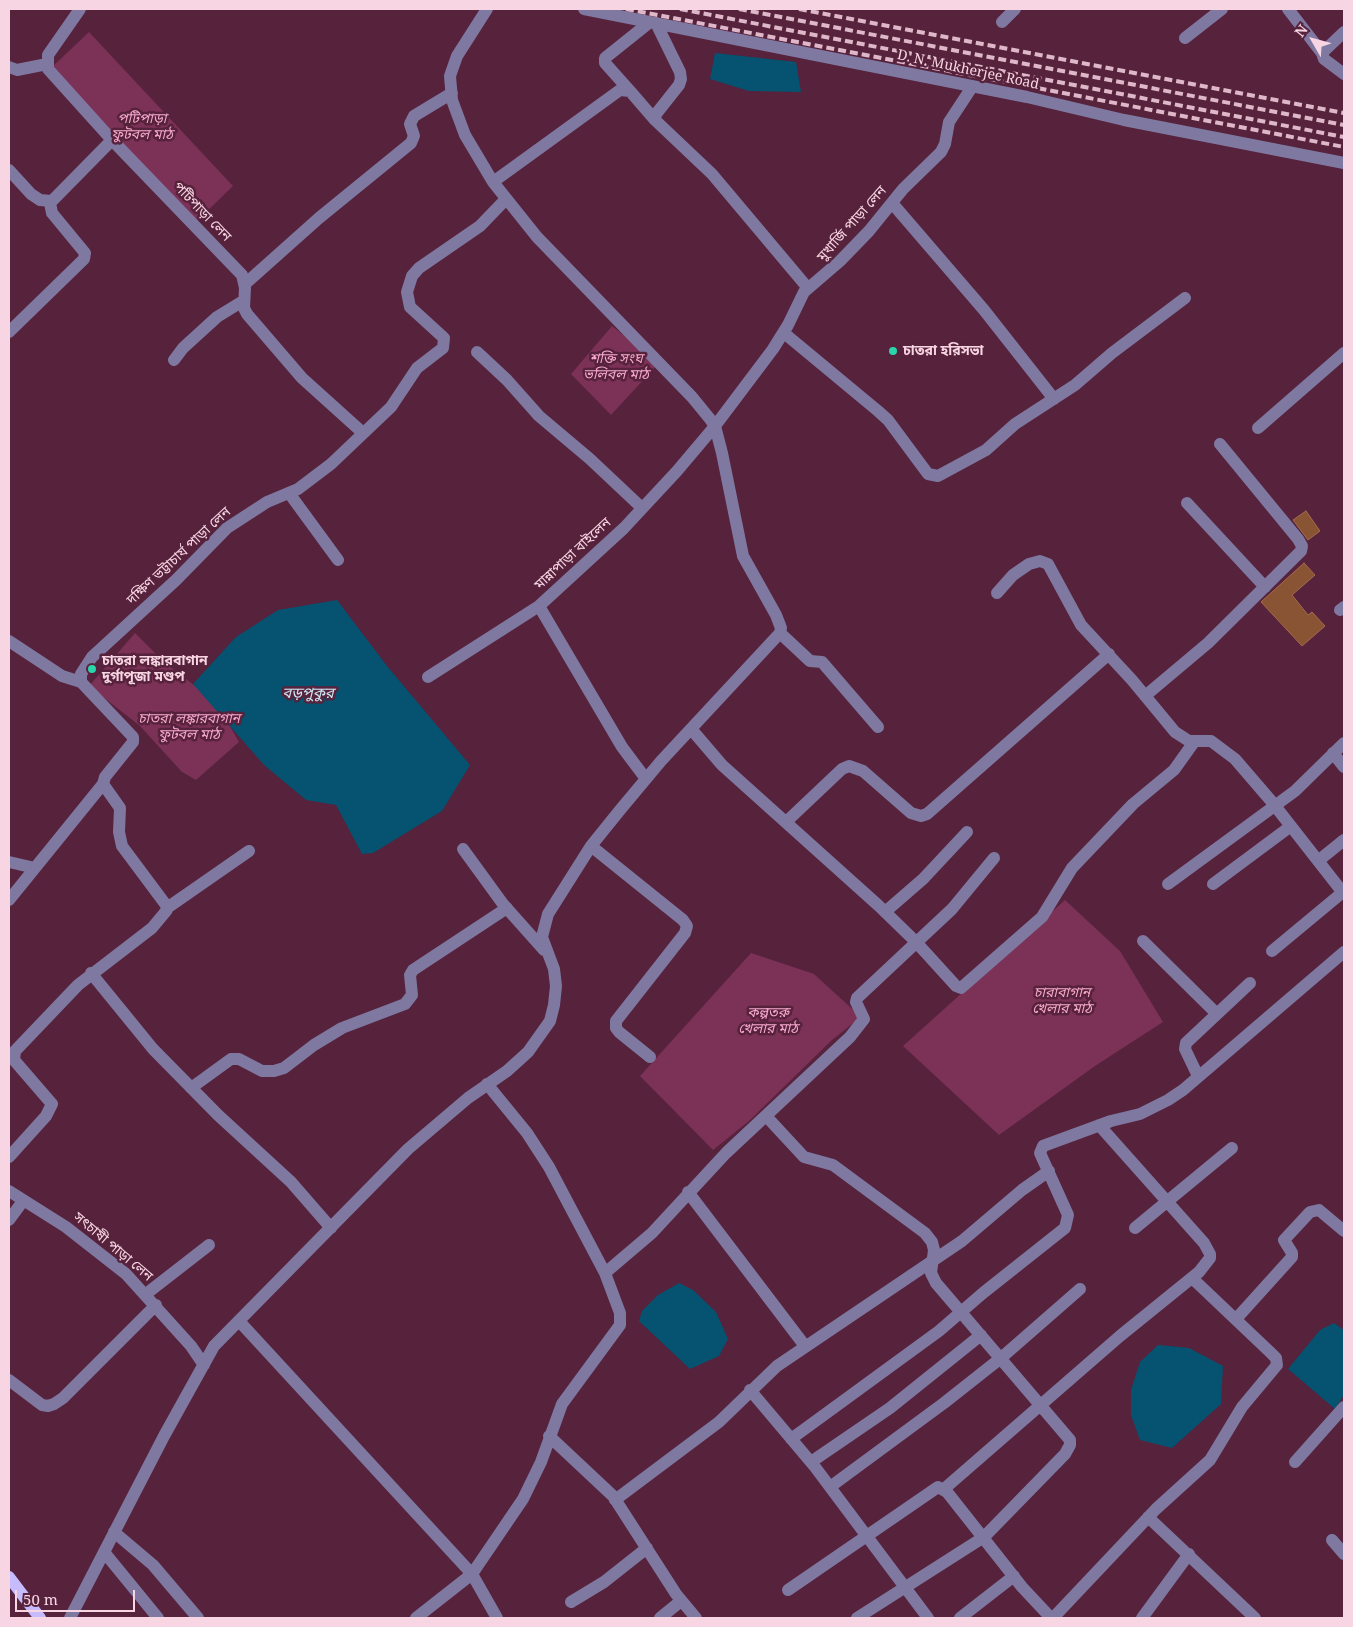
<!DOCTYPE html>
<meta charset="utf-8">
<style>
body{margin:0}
#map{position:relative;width:1353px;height:1627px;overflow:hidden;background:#56223c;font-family:"Noto Serif",serif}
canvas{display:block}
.frame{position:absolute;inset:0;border:10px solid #f8d5e3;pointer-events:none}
.north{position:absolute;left:1288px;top:15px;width:50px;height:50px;-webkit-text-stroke:4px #56223c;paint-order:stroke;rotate:308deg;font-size:14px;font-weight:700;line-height:20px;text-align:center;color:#f8d5e3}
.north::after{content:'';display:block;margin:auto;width:18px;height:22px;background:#f8d5e3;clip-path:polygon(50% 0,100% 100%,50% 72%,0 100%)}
.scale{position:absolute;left:15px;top:1590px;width:120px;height:22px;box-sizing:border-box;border:2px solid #f8d5e3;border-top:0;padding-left:6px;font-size:15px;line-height:18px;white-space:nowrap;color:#f8d5e3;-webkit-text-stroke:4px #56223c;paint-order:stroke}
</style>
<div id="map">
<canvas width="1353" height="1627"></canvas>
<div class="frame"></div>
<div class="north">N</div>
<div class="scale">50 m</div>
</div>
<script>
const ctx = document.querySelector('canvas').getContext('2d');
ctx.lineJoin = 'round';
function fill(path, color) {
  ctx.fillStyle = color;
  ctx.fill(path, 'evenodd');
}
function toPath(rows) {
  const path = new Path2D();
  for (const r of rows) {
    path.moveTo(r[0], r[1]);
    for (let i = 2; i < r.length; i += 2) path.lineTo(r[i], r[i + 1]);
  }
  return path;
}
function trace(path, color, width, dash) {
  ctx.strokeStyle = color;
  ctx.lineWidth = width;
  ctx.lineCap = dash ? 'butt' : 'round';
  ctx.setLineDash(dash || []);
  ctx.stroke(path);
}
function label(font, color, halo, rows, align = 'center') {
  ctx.font = font + ' "Noto Serif","Noto Sans Bengali",serif';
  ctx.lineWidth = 5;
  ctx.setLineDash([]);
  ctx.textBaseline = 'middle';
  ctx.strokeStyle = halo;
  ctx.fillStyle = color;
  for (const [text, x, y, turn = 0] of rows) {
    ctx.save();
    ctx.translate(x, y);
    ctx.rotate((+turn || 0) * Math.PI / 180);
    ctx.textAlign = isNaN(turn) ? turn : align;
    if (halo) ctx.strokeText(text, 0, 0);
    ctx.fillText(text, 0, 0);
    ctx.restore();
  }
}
fill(toPath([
 [89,32,233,186,196,222,51,68],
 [612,326,659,363,611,415,571,374],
 [135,633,164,662,216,702,239,742,196,780,182,772,140,726,89,686],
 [1065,900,1120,951,1163,1022,1095,1066,999,1135,903,1046],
 [751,953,814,974,861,1017,832,1040,749,1121,713,1150,640,1076]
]), '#7c3157');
fill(toPath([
 [715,53,796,62,801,92,749,91,710,79],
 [337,600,387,666,470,765,442,811,373,853,362,854,336,805,306,800,264,765,193,684,236,637,278,610],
 [679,1283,693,1290,716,1312,728,1339,719,1356,690,1369,639,1321,642,1311,658,1295],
 [1334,1323,1344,1330,1344,1395,1335,1409,1288,1369,1320,1330],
 [1158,1345,1189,1348,1223,1366,1221,1404,1172,1448,1140,1440,1131,1415,1131,1390,1140,1362]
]), '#055370');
const building = toPath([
 [1306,511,1320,531,1308,540,1293,520,1306,511],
 [1304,563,1315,575,1292,595,1308,615,1312,612,1325,626,1302,646,1261,602,1304,563]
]);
fill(building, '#895434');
trace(building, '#a36c4b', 1);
trace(toPath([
 [80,9,48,55,48,69,112,140,242,275,245,288,244,308,247,314,302,378,363,433],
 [584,9,1027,97,1124,120,1344,163],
 [1288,9,1322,53],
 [1002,22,1015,9],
 [656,23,680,72,681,79,679,85,656,114,655,120,712,174,807,287],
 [1344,32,1322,53,1324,59,1344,74],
 [1185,38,1222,9],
 [9,67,17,70,47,64],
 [630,91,605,63,605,58,650,22],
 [9,170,31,194,40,200,51,201],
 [493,182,620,90,630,91,655,120],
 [892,203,984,310,1054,399],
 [245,284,319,218,411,143,414,136,410,124,414,116,452,93],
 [9,332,84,259,85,253,52,213,50,203,112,140],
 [784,333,878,411,888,420,928,474,938,476,986,450,1015,424,1075,385,1112,353,1185,298],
 [477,352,507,380,539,416,590,459,642,508],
 [174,360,183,348,217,317,243,301],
 [1258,428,1344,353],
 [289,493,338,560],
 [1187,503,1265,587],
 [997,593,1013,575,1029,564,1040,561,1048,564,1081,625,1132,680,1175,732,1189,741,1211,741,1235,759,1272,802,1344,894],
 [539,606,622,747,646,779],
 [1340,610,1344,607],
 [780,633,810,661,822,662,878,727],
 [9,641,62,676,81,682],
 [428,677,539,606,624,528,677,471,715,426,773,349,788,325,804,292,840,261,869,231,903,189,941,152,945,144,949,122,972,87],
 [81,682,81,674,92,657,176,580,227,528,267,502,298,489,331,464,391,407,417,368,443,348,444,338,410,307,407,292,412,276,419,268,480,226,506,199],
 [1145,696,1208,643,1301,551,1302,546,1298,539,1220,444],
 [692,730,722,765,879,906,916,942,956,986,961,988,1042,917,1072,868,1133,804,1174,770,1194,742],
 [1333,753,1344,767],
 [786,822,842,769,849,766,863,771,911,813,921,816,927,814,1109,654],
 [591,846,683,920,687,926,685,933,616,1021,616,1028,619,1032,650,1057],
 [463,849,503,904,544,950],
 [1318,861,1344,840],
 [9,862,35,868],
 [1168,884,1295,791,1344,743],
 [1213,884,1291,826],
 [9,900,103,784],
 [167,908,249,851],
 [885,912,923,879,967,832],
 [1143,941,1217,1014],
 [1272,951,1343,892],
 [91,973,153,1049,218,1115,291,1182,331,1228],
 [1198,1076,1185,1049,1186,1043,1250,983],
 [191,1088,231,1059,239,1059,262,1071,274,1071,284,1068,314,1045,342,1028,405,1004,412,995,410,975,413,970,507,908],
 [766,1116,804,1157,833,1165,925,1233,932,1242,934,1250,931,1273,936,1283,1070,1440,1070,1445,1065,1454,984,1537,857,1618],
 [9,1157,46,1116,52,1104,14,1060,15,1051,78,985,152,928,167,910,166,905,122,846,119,832,120,808,103,784,105,777,133,742,133,737,81,682],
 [9,1191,66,1227,126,1274,191,1346,204,1365],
 [688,1192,805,1346],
 [9,1220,23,1201],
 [1135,1228,1232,1148],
 [605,1273,652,1233,726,1153,850,1037,864,1019,856,1002,857,998,952,909,994,858],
 [146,1294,209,1245],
 [1236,1319,1292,1257,1292,1253,1284,1240,1310,1212,1319,1210,1344,1231],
 [239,1321,472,1574,497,1618],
 [9,1380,42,1405,48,1406,54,1404,63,1398,156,1305],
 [750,1390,815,1467,928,1618],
 [549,1436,613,1496,676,1594,696,1618],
 [791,1439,939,1331,983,1293,1065,1228,1068,1215,1040,1153,1043,1146,1111,1121,1140,1114,1168,1100,1183,1090,1344,952],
 [811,1462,890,1408,981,1335],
 [1295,1462,1344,1407],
 [830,1487,944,1403,1001,1358,1080,1289],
 [944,1489,1120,1336,1199,1272,1210,1258,1210,1254,1204,1243,1099,1125],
 [615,1500,719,1422,777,1366,962,1241,1022,1190,1049,1171],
 [1148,1517,1255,1618],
 [114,1532,153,1565,198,1618],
 [1332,1540,1344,1554],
 [104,1552,158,1618],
 [788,1590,938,1487,947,1492,1022,1587,1051,1618],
 [571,1602,604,1582,647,1548],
 [70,1618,164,1436,214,1346,408,1149,468,1098,507,1071,528,1052,550,1021,554,1005,556,986,554,969,542,937,548,914,591,846,620,810,661,761,780,633,781,628,776,615,743,556,722,453,715,426,710,419,692,397,537,237,493,182,465,135,452,100,450,76,457,56,487,9],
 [416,1618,472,1574,523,1499,541,1462,562,1404,620,1325,620,1313,605,1273,549,1167,527,1133,487,1084],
 [660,1618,681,1601],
 [960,1618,1014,1576],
 [1053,1618,1156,1509,1210,1460,1242,1407,1277,1365,1276,1358,1271,1353,1192,1278],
 [1142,1618,1189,1554]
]), '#7f78a1', 12);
trace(toPath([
 [9,1577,40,1618]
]), '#c5bbfd', 12);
trace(toPath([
 [626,9,1344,147],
 [680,9,1344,137],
 [739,9,1344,125],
 [799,9,1344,113]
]), '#deb8c8', 4, [8, 4]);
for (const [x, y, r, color] of [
 [893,351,5,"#2bd5ac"],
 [92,669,5,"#2bd5ac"]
]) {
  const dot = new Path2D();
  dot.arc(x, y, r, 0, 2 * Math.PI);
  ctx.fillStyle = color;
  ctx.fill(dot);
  trace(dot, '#56223c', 2);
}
label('14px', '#f8d5e3', '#56223c', [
 ["D. N. Mukherjee Road",968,70,12],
 ["পটিপাড়া লেন",202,212,46],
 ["মুখার্জি পাড়া লেন",852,224,-48],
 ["মান্নাপাড়া বাইলেন",573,554,-43],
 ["দক্ষিণ ভট্টাচার্য পাড়া লেন",179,556,-43],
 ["সৎচাষী পাড়া লেন",113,1247,40]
]);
label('italic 14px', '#f7a9cc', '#56223c', [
 ["পটিপাড়া",142,119],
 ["ফুটবল মাঠ",142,135],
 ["শক্তি সংঘ",616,359],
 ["ভলিবল মাঠ",616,375],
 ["চাতরা লঙ্কারবাগান",189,719],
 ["ফুটবল মাঠ",189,735],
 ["চারাবাগান",1062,993],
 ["খেলার মাঠ",1062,1009],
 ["কল্পতরু",768,1013],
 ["খেলার মাঠ",768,1029]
]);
label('bold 14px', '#f8d5e3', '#56223c', [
 ["চাতরা হরিসভা",903,351],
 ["চাতরা লঙ্কারবাগান",102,661],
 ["দুর্গাপূজা মণ্ডপ",102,677]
], 'left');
label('italic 15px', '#cde7f5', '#56223c', [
 ["বড়পুকুর",308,694]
]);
</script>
